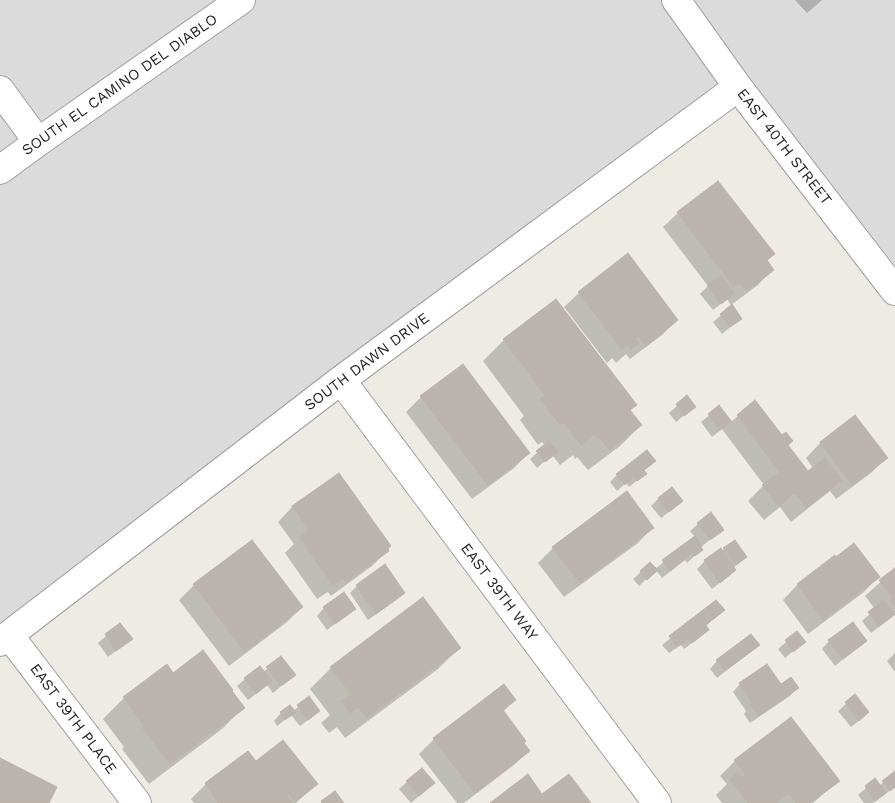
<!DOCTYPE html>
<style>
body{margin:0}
canvas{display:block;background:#eeebe4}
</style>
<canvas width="895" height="803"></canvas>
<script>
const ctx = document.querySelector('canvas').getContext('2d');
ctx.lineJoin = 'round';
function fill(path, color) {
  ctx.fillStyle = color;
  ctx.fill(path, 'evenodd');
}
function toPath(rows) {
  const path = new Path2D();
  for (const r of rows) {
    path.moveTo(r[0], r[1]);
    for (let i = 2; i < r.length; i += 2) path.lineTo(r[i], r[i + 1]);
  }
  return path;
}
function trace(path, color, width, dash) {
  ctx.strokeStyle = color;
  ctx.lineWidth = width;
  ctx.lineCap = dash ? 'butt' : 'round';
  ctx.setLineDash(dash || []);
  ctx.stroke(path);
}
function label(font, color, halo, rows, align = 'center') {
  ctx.font = font + ' "Work Sans",sans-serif';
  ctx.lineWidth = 5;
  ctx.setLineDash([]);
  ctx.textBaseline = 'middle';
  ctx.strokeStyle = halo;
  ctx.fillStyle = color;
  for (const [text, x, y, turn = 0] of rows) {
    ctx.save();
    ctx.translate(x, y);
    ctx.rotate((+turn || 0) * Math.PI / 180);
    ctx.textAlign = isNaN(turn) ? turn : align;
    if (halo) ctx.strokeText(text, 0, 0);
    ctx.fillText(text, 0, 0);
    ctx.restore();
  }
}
fill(toPath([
 [0,0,674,0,738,87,0,638],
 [692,0,895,0,895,271]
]), '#dcdbdb');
fill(toPath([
 [795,0,822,0,807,13],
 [678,213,773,254,766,262,772,270,758,285,731,305,727,299,713,310,700,294,708,286,663,227],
 [579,293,677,320,662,335,630,359,626,354,616,363,612,358,607,363,564,307],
 [556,301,636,405,629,411,641,425,620,446,588,470,577,457,575,459,573,455,560,465,552,455,537,468,530,459,545,446,542,442,538,445,520,420,524,416,483,361,504,340],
 [732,306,741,318,722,334,713,322],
 [421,397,529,453,514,468,472,499,406,412],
 [687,397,694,407,676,422,669,413],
 [719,407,731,422,738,416,787,446,807,472,813,468,806,458,820,443,855,417,886,458,871,473,836,499,830,491,791,522,780,507,764,520,748,501,764,485,722,429,712,437,701,422],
 [654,461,643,471,645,474,629,487,626,483,617,491,610,482,617,475],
 [338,475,387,551,372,566,331,596,328,592,317,599,285,553,294,544,278,522,292,507],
 [659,498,674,508,661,518,651,506],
 [698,524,723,529,700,548,701,550,687,563,685,560,662,578,656,570,639,586,633,579,650,564,655,569,695,537,690,531],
 [652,528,638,543,564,597,538,563,553,548],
 [724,549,746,557,733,568,735,570,727,577,712,589,697,569,705,561,720,550,722,552],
 [835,557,878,577,864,592,808,634,783,600,797,585],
 [895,569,895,615,871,633,862,621,875,609,865,596],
 [194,585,302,607,287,622,229,666,179,600],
 [357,586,404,593,396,600,368,620,350,593],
 [716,602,723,610,705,626,700,637,684,649,681,645,669,653,662,645],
 [324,608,354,609,327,630,317,616],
 [120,624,131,639,108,657,98,643],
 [797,633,804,642,785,658,778,649],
 [866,640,835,666,822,649,829,641],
 [758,645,717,678,710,669,717,661],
 [459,648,438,669,345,738,337,727,329,733,321,723,330,715,310,689,331,668],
 [895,653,895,672,887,661],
 [281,658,294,675,273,693,267,685,248,700,237,686,245,679,263,672],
 [167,666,173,674,230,691,243,708,222,729,149,784,122,749,124,747,103,719,124,698],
 [740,684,780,686,797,688,790,696,750,723,744,714,746,711,733,692],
 [855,696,860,720,851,727,838,711],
 [309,698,318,710,311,718,300,726,291,715,277,726,274,721,281,713,293,711],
 [514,700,503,712,529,751,514,765,464,803,457,803,419,754,434,739],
 [735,761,838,781,813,803,722,803,716,795,727,784,720,776],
 [255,763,316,784,296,803,194,803,191,799,206,784],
 [422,769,426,790,411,803,399,789],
 [895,772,895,787,873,803,864,803,858,795,875,780,879,786]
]), '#0003');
const building = toPath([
 [718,181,775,254,767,260,774,270,747,291,740,282,734,287,677,212,718,181],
 [628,253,678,320,646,346,638,336,635,338,639,343,631,349,628,344,622,349,578,292,628,253],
 [721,275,734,294,721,304,707,285,721,275],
 [556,299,637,405,630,410,642,425,610,450,599,437,597,439,594,435,581,445,563,422,560,425,540,399,545,395,503,339,556,299],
 [732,304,742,319,730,327,720,314,732,304],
 [463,364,530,453,488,485,420,396,463,364],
 [687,395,696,407,684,416,676,404,687,395],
 [755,400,782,435,786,432,793,441,788,445,808,471,825,458,842,480,806,508,795,493,779,506,762,485,780,472,737,415,755,400],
 [719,405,732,422,720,430,708,414,719,405],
 [855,415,888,458,852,485,820,442,855,415],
 [549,441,558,452,545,462,536,451,549,441],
 [647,450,656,461,644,470,647,474,637,481,634,477,625,485,616,474,647,450],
 [339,473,391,546,388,549,389,551,346,582,343,578,333,585,299,537,309,530,292,506,339,473],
 [672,487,683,501,669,512,658,498,672,487],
 [627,491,654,528,580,583,552,547,627,491],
 [711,512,724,530,710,540,697,523,711,512],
 [695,536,702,546,701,547,703,550,695,556,693,553,670,571,662,560,695,536],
 [252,540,303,607,245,652,193,584,252,540],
 [735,540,747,557,736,565,723,548,735,540],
 [854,543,880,577,823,620,797,584,835,555,836,557,854,543],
 [721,548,736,570,720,583,704,560,721,548],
 [650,562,658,570,647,580,640,571,650,562],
 [385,564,405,593,376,614,356,585,385,564],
 [895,568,895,606,890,600,893,598,879,580,895,568],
 [344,592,356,609,335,624,323,607,344,592],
 [423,597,461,648,367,718,358,707,350,713,341,701,351,694,330,667,423,597],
 [716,600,725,610,706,625,709,630,692,643,689,638,677,647,669,636,716,600],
 [884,600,895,614,879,626,868,612,884,600],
 [853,622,867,641,843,659,828,640,853,622],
 [120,623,133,639,116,651,105,634,120,623],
 [797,631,806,642,793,652,785,640,797,631],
 [751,634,760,645,725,671,716,660,751,634],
 [203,650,233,690,232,691,245,708,170,764,142,727,144,726,123,697,167,664,173,673,203,650],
 [281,656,296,675,281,686,266,667,281,656],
 [767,664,781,684,791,677,799,688,758,716,750,705,753,704,739,683,767,664],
 [260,666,272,681,256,694,244,678,260,666],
 [504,684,516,700,503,710,526,741,524,743,530,751,475,793,433,738,504,684],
 [855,694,869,712,859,721,845,702,855,694],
 [309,696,320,711,308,720,297,705,309,696],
 [290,705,296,712,285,720,280,712,290,705],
 [791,717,840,781,810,803,796,803,789,793,776,803,748,803,730,779,738,773,742,778,746,775,734,760,791,717],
 [283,740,318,784,295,802,288,793,286,794,292,803,218,803,205,783,248,751,256,761,283,740],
 [0,758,57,787,49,803,0,803,0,758],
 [422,768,435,783,419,796,406,781,422,768],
 [895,771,895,787,890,791,882,781,895,771],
 [528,774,542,794,569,774,591,803,490,803,528,774],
 [875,778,886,793,875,801,865,786,875,778],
 [335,791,344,803,322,803,321,801,335,791]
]);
fill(building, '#bbb4ae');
trace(building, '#beb2a8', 1);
const minor = toPath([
 [0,90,38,142],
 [0,170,38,142,241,0],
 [341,380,657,803],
 [9,635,137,803],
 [0,642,341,380,738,87]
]);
const tertiary = toPath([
 [676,0,738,87,895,291]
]);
trace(minor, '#9f9f9f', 30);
trace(tertiary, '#9f9f9f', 30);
trace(minor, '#fff', 28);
trace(tertiary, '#fff', 28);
label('15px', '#1e1e1e', '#fff', [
 ["SOUTH EL CAMINO DEL DIABLO",120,85,-35],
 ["EAST 40TH STREET",784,147,52],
 ["SOUTH DAWN DRIVE",367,362,-37],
 ["EAST 39TH WAY",499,592,53],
 ["EAST 39TH PLACE",73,719,53]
]);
</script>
